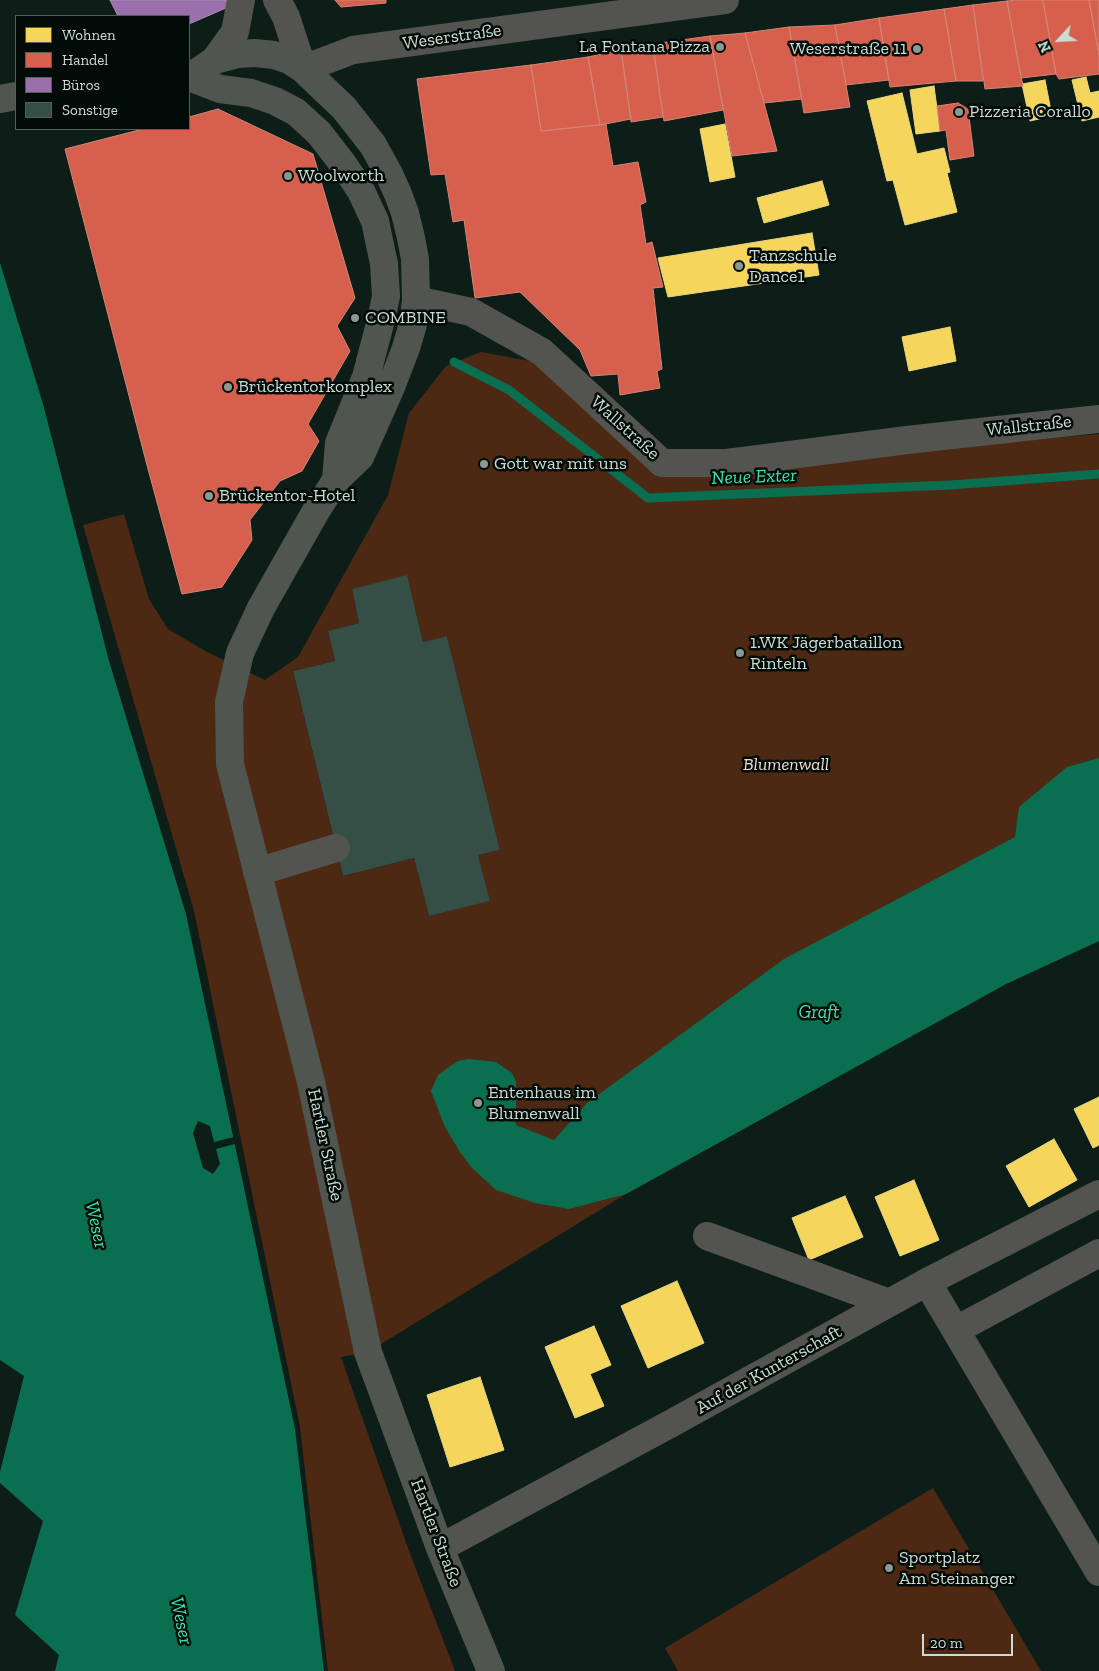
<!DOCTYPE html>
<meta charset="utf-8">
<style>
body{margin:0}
#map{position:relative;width:1099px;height:1671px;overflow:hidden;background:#0d1e18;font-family:"Zilla Slab",serif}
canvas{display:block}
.legend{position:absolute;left:15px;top:15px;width:175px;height:115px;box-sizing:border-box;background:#020b07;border:1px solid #535f59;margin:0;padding:6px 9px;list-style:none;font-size:15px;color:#ccdcd4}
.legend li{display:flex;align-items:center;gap:10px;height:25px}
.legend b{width:25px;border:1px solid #535f59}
.north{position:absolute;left:1034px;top:15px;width:50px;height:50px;-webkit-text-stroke:4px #020b07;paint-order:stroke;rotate:245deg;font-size:14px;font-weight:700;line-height:20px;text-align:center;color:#ccdcd4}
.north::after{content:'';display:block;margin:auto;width:18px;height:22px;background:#ccdcd4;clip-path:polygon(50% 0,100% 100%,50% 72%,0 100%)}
.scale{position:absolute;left:922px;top:1634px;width:91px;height:22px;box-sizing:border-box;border:2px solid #ccdcd4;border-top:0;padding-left:6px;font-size:15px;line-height:18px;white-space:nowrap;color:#ccdcd4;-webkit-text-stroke:4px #020b07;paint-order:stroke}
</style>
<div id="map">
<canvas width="1099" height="1671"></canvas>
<ul class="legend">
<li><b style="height:14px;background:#f6d55c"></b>Wohnen</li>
<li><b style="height:14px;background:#d6604d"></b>Handel</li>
<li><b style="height:14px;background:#9970ab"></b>Büros</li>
<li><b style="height:14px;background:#354e46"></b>Sonstige</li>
</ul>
<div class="north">N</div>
<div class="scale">20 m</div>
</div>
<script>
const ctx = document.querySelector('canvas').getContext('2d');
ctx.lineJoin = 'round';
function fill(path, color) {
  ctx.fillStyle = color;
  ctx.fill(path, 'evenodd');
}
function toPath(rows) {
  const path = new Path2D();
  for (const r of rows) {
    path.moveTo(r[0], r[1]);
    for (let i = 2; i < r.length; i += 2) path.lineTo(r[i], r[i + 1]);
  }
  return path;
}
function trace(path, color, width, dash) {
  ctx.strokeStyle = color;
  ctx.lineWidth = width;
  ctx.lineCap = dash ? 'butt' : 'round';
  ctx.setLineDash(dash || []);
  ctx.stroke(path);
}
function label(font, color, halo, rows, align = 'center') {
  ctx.font = font + ' "Zilla Slab",serif';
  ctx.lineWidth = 5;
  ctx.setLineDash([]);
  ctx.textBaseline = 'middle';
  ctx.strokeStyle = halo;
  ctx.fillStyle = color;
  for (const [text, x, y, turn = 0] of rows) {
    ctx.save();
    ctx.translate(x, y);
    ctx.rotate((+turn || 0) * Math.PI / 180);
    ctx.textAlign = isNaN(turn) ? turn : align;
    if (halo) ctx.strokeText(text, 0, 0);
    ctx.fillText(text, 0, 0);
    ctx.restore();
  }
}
fill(toPath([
 [481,352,547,364,649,470,931,449,1099,434,1099,941,1006,984,626,1194,368,1352,341,1357,409,1551,455,1671,328,1671,300,1427,194,911,83,525,124,514,149,599,168,629,207,652,265,680,298,657,388,495,409,413,446,366],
 [407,576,423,642,447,636,500,850,478,855,489,901,429,916,414,858,343,876,293,671,335,661,328,631,359,623,352,589],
 [933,1488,1041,1671,678,1671,665,1648]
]), '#4d2813');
fill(toPath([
 [0,263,43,404,109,661,186,914,295,1429,324,1671,55,1671,59,1655,15,1615,43,1521,0,1483,0,1472,24,1376,0,1360],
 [1099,758,1099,941,1006,984,626,1194,569,1209,535,1203,496,1190,472,1168,460,1152,445,1127,431,1091,438,1075,446,1069,458,1061,469,1059,496,1062,503,1067,512,1073,516,1082,516,1125,554,1140,587,1103,784,959,1015,837,1019,807,1067,767]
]), '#0a6f51');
fill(toPath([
 [198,1121,210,1126,214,1142,234,1137,235,1144,216,1149,220,1164,213,1174,203,1168,193,1133]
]), '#0d1e18');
const homes = toPath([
 [1086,77,1090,93,1099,91,1099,117,1082,121,1072,80,1086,77],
 [1045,80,1052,116,1030,121,1022,84,1045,80],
 [934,86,940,131,916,134,910,90,934,86],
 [902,93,917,154,944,148,950,172,947,173,957,212,905,225,893,180,887,181,867,101,902,93],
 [725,124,735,177,710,182,700,129,725,124],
 [822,181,829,205,764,223,757,198,822,181],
 [812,233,819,275,668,297,658,258,812,233],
 [950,327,956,361,909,371,902,337,950,327],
 [1099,1097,1099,1145,1093,1148,1074,1109,1099,1097],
 [1054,1139,1077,1180,1029,1207,1006,1166,1054,1139],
 [914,1180,939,1240,900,1256,875,1197,914,1180],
 [845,1196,863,1237,809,1260,792,1218,845,1196],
 [677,1281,704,1343,648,1368,621,1306,677,1281],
 [594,1326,611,1365,590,1374,604,1406,575,1418,545,1347,594,1326],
 [480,1377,504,1450,450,1467,427,1395,480,1377]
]);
fill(homes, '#f6d55c');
trace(homes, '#e9d780', 1);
const shops = toPath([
 [335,0,386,0,386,3,341,7,335,0],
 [1017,0,1043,0,1056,74,1021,78,1007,1,1017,0],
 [1043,0,1089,0,1099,55,1099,74,1059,79,1056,74,1043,0],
 [1089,0,1099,0,1099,55,1089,0],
 [1007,1,1023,86,985,89,973,5,1007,1],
 [973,5,983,81,956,81,944,9,973,5],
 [944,9,956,81,890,87,879,18,944,9],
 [879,18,889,80,846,85,835,25,879,18],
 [835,25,850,107,804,113,789,27,835,25],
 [789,27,802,99,764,103,745,33,789,27],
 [745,33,777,151,732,156,710,36,745,33],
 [710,36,723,110,664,121,653,44,710,36],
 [653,47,663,117,631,122,621,50,653,47],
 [621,50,631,119,600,125,588,57,621,50],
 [588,57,600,125,541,131,531,65,588,57],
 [531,65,541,131,606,124,613,166,638,162,646,202,640,205,646,244,652,242,663,287,653,288,662,369,657,371,660,388,620,395,618,374,591,376,580,350,520,292,475,298,464,220,453,222,445,174,431,175,417,79,531,65],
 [958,103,968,109,974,156,950,160,946,130,940,131,937,106,958,103],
 [218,109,313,154,355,298,337,326,350,351,308,424,319,441,302,471,280,481,250,520,252,540,222,587,182,594,148,469,65,149,143,129,189,129,189,117,218,109]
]);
fill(shops, '#d6604d');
trace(shops, '#d38576', 1);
const offices = toPath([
 [110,0,227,0,226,8,189,24,189,16,118,16,110,0]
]);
fill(offices, '#9970ab');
trace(offices, '#a890b7', 1);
trace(toPath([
 [454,362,509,390,648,498,950,485,1099,474]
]), '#0a6f51', 9);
fill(toPath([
 [407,575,423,642,447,636,500,850,478,855,490,901,429,916,414,858,343,876,293,671,335,661,328,631,359,623,352,589]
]), '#354e46');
trace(toPath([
 [277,0,286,17,303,69,353,50,725,0],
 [215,60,235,32,241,0],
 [416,300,471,312,542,352,662,463,727,463,907,440,1099,419],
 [257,872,336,848],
 [707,1236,889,1303],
 [927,1282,1099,1572],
 [956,1330,1099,1253],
 [440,1548,672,1423,927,1282,1099,1194]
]), '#535450', 28);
trace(toPath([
 [189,77,220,89,251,93,275,101,296,112,319,133,343,164,361,191,375,221,384,264,386,296,382,316,366,377,339,443,336,480],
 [190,77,215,60,238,54,255,53,274,55,289,60,303,69,344,108,373,145,389,174,398,194,405,213,411,238,415,259,416,300,413,324,406,348,391,387,360,457,336,480,316,511,261,608,240,653,229,702,230,764,311,1082,368,1352,440,1548,491,1671],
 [0,99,16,96]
]), '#505550', 28);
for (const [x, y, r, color] of [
 [720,47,5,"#899a92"],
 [917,49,5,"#899a92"],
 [959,112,5,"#899a92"],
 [288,176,5,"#899a92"],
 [739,266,5,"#899a92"],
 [355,318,5,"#899a92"],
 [228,387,5,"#899a92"],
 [484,464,5,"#899a92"],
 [209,496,5,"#899a92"],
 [740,653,5,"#899a92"],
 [478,1103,5,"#899a92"],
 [889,1568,5,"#899a92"]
]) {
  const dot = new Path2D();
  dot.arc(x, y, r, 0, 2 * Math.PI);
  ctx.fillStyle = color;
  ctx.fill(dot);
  trace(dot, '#020b07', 2);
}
label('18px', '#ccdcd4', '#020b07', [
 ["Weserstraße",452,37,-8],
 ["Wallstraße",1029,426,-6],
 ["Wallstraße",625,428,42],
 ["Hartler Straße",325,1145,78],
 ["Auf der Kunterschaft",769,1370,-29],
 ["Hartler Straße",436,1533,69]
]);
label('18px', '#ccdcd4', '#020b07', [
 ["La Fontana Pizza",710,47,"right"],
 ["Weserstraße 11",907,49,"right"],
 ["Pizzeria Corallo",969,112],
 ["Woolworth",298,176],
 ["Tanzschule",749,256],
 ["Dance1",749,277],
 ["COMBINE",365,318],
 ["Brückentorkomplex",238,387],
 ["Gott war mit uns",494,464],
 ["Brückentor-Hotel",219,496],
 ["1.WK Jägerbataillon",750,643],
 ["Rinteln",750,664],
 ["Entenhaus im",488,1093],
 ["Blumenwall",488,1114],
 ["Sportplatz",899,1558],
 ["Am Steinanger",899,1579]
], 'left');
label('italic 18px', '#f5dcd1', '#020b07', [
 ["Blumenwall",786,765]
]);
label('italic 19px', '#39e5ae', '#020b07', [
 ["Neue Exter",754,477,-2],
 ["Graft",819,1013],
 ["Weser",96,1225,78],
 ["Weser",181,1621,78]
]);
</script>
